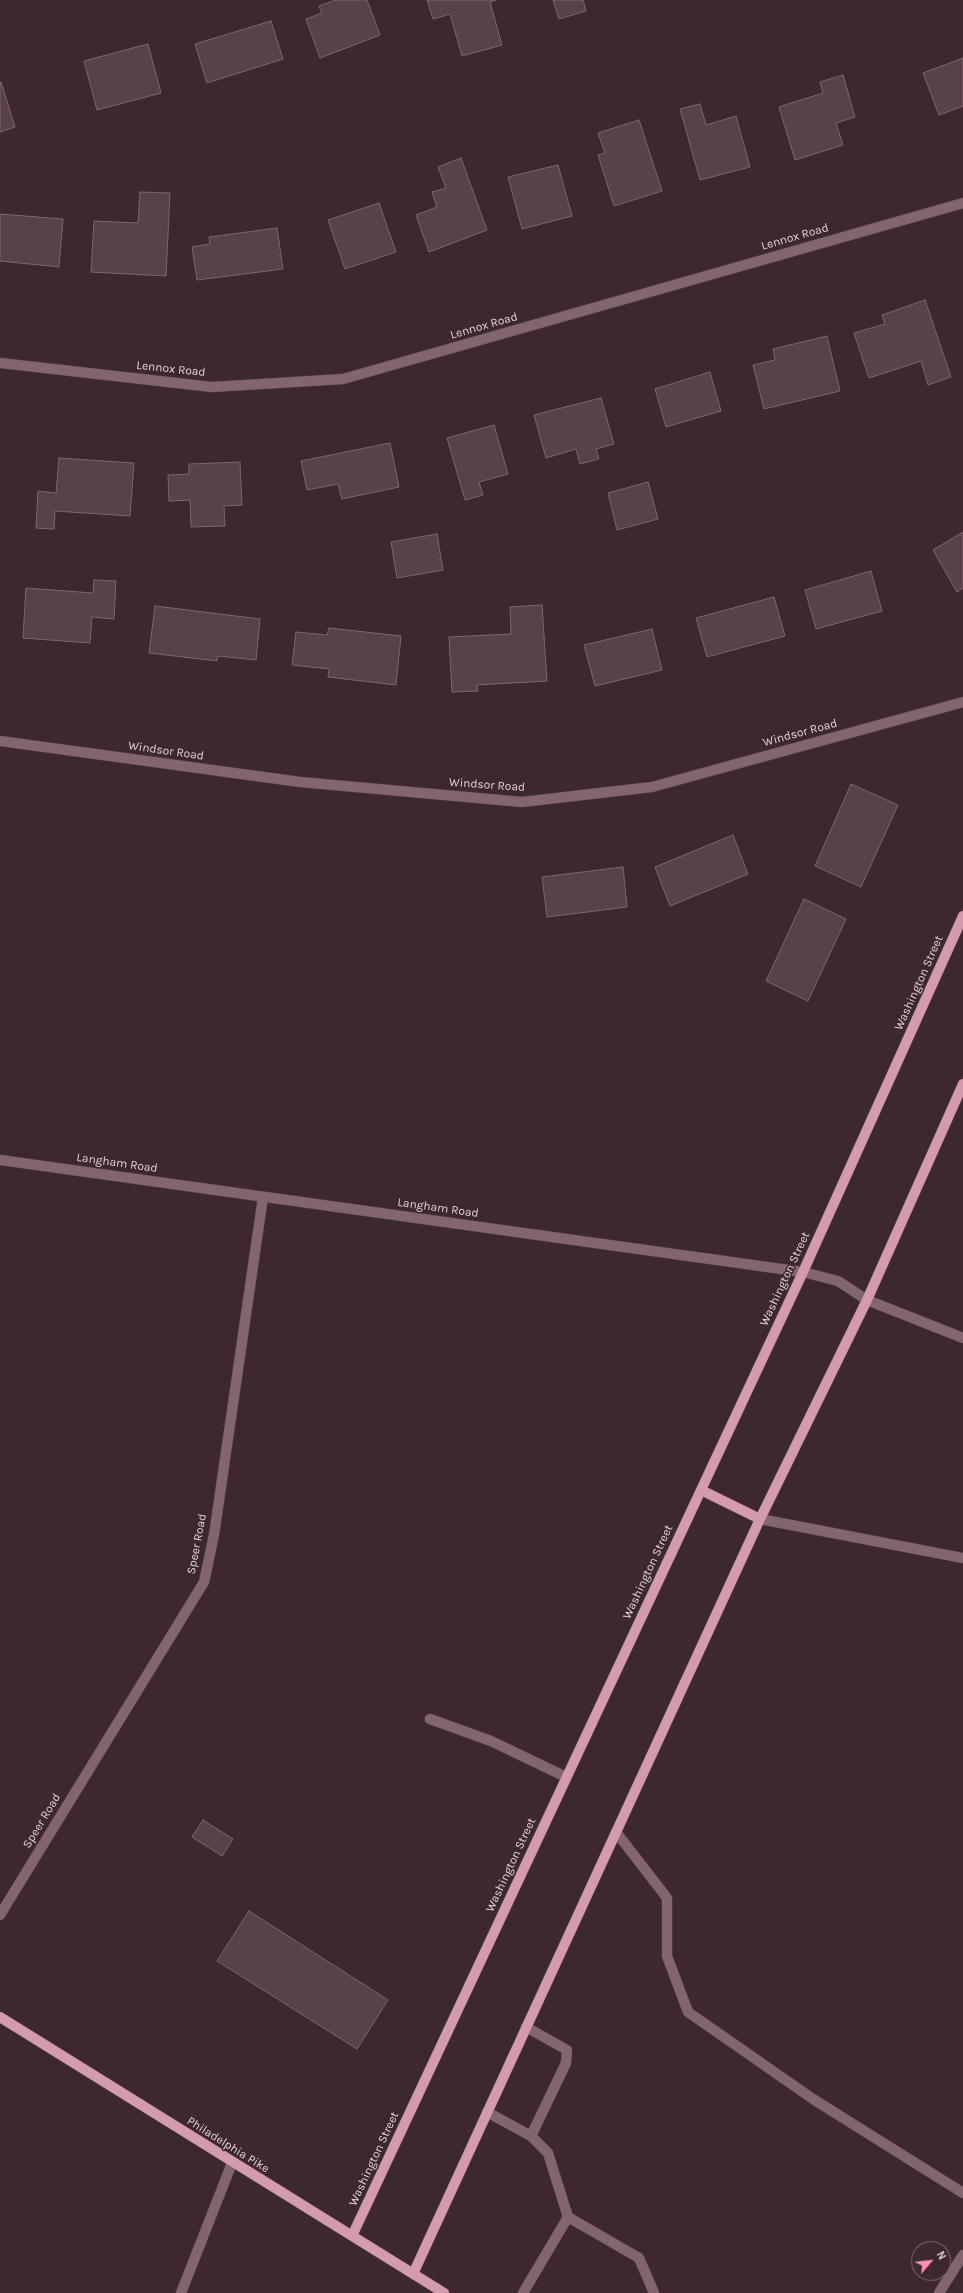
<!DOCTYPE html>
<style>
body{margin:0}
#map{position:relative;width:963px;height:2293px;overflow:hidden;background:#3d2830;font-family:Karla,sans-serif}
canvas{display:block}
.north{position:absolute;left:911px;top:2241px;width:40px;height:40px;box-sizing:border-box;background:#3d2830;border:1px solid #7e6c72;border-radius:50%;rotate:62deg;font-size:11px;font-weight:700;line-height:16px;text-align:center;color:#e0d1d6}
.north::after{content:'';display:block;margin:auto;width:14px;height:18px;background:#fe8ebc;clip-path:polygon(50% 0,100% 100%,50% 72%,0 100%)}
</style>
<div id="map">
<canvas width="963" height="2293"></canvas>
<div class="north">N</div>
</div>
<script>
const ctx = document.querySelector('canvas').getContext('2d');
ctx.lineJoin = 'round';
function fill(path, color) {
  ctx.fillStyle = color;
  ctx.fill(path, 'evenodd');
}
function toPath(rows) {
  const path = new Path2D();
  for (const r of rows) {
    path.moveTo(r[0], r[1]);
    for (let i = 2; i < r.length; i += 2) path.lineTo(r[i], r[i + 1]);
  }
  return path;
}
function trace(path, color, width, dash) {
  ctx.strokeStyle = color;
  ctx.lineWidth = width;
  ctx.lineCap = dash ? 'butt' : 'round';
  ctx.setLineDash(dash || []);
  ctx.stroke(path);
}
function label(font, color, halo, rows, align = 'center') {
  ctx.font = font + ' Karla,sans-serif';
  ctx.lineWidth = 3;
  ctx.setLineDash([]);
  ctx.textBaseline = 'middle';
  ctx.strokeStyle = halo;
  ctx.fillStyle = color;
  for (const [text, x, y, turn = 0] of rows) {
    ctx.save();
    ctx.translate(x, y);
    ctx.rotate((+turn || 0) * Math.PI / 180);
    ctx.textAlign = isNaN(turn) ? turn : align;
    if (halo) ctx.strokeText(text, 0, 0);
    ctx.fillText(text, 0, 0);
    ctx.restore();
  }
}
const building = toPath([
 [336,0,367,0,380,35,320,58,306,19,322,13,319,6,336,0],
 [427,0,496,0,490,2,502,45,462,56,450,14,433,19,427,0],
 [553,0,583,0,586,11,559,19,553,0],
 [271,21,283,59,207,83,195,44,271,21],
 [148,44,161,93,97,110,84,61,148,44],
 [963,58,963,106,939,115,923,73,963,58],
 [843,75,855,117,836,123,843,145,795,160,779,107,823,93,820,82,843,75],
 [1,82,15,127,0,132,0,83,1,82],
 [700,104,706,125,736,116,750,167,700,180,680,109,700,104],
 [639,120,662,191,614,206,598,155,605,153,598,133,639,120],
 [461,158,487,230,429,252,416,215,437,207,432,192,446,188,438,167,461,158],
 [558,165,572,216,522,229,508,177,558,165],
 [140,192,170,193,166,276,91,272,94,221,138,223,140,192],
 [379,203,396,252,345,269,328,220,379,203],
 [0,214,63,219,59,267,0,261,0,214],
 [277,228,283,269,197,280,192,247,210,244,209,237,277,228],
 [925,300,951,377,928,385,921,361,869,378,854,333,885,324,882,315,925,300],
 [827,336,840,391,764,409,753,365,775,360,773,349,827,336],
 [710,372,721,411,666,427,655,389,710,372],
 [601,398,614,444,596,449,599,459,580,464,576,449,546,458,534,415,601,398],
 [494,425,508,474,479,482,483,495,465,500,447,438,494,425],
 [390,443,399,487,342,499,338,484,307,490,301,461,390,443],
 [59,458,134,463,130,516,55,511,54,529,36,528,38,491,56,493,59,458],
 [240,462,242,505,224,506,225,526,191,527,190,500,169,501,168,475,189,474,189,464,240,462],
 [648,482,658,519,617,530,608,493,648,482],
 [963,532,963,588,957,592,933,550,963,532],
 [437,534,443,570,397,578,391,542,437,534],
 [871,571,882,611,816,629,805,590,871,571],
 [94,580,116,581,114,619,92,617,90,643,23,638,26,588,93,593,94,580],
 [774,597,785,636,707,657,696,618,774,597],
 [542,605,547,681,477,685,478,691,452,692,449,637,511,634,510,607,542,605],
 [155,606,260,619,256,660,218,656,217,661,149,653,155,606],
 [329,628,401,636,396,685,328,677,329,669,292,665,296,632,327,635,329,628],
 [652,629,662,670,595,686,584,645,652,629],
 [851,784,898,805,861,887,815,866,851,784],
 [733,835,748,874,670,906,655,867,733,835],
 [623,867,627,907,547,917,542,877,623,867],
 [804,899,846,919,808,1001,766,981,804,899],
 [203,1820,233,1839,222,1856,192,1837,203,1820],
 [249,1911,388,2000,357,2049,217,1961,249,1911]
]);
fill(building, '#584149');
trace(building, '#7e656e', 1);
const minor = toPath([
 [0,363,212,387,343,379,963,203],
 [0,741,300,782,522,802,652,787,963,702],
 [0,1160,803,1272,838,1281,867,1300,963,1338],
 [760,1519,963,1558],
 [430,1719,491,1741,566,1777],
 [616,1832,667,1898,667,1956,688,2012,813,2099,963,2193],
 [0,1915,204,1582,214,1535,263,1197],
 [526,2027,567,2050,566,2063,531,2136],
 [487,2112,531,2136,548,2153,568,2217],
 [181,2293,232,2163],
 [523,2293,568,2217,639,2258,654,2293],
 [939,2293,963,2255]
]);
const major = toPath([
 [701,1490,760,1519],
 [0,2017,444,2293],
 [352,2236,803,1272,963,916],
 [413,2274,760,1519,867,1300,963,1084]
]);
trace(minor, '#5a464e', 11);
trace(major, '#5a464e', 11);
trace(minor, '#826570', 10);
trace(major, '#d49ab0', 10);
label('12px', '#e0d1d6', '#3d2830', [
 ["Lennox Road",795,237,-16],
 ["Lennox Road",484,326,-16],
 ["Lennox Road",171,369,6],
 ["Windsor Road",800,733,-15],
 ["Windsor Road",166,751,8],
 ["Windsor Road",487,785,4],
 ["Washington Street",919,983,-66],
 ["Langham Road",117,1163,8],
 ["Langham Road",438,1208,8],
 ["Washington Street",785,1279,-65],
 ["Speer Road",197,1544,-79],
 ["Washington Street",648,1572,-65],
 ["Speer Road",42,1821,-59],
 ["Washington Street",511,1865,-65],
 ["Philadelphia Pike",228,2145,32],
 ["Washington Street",374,2159,-65]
]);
</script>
